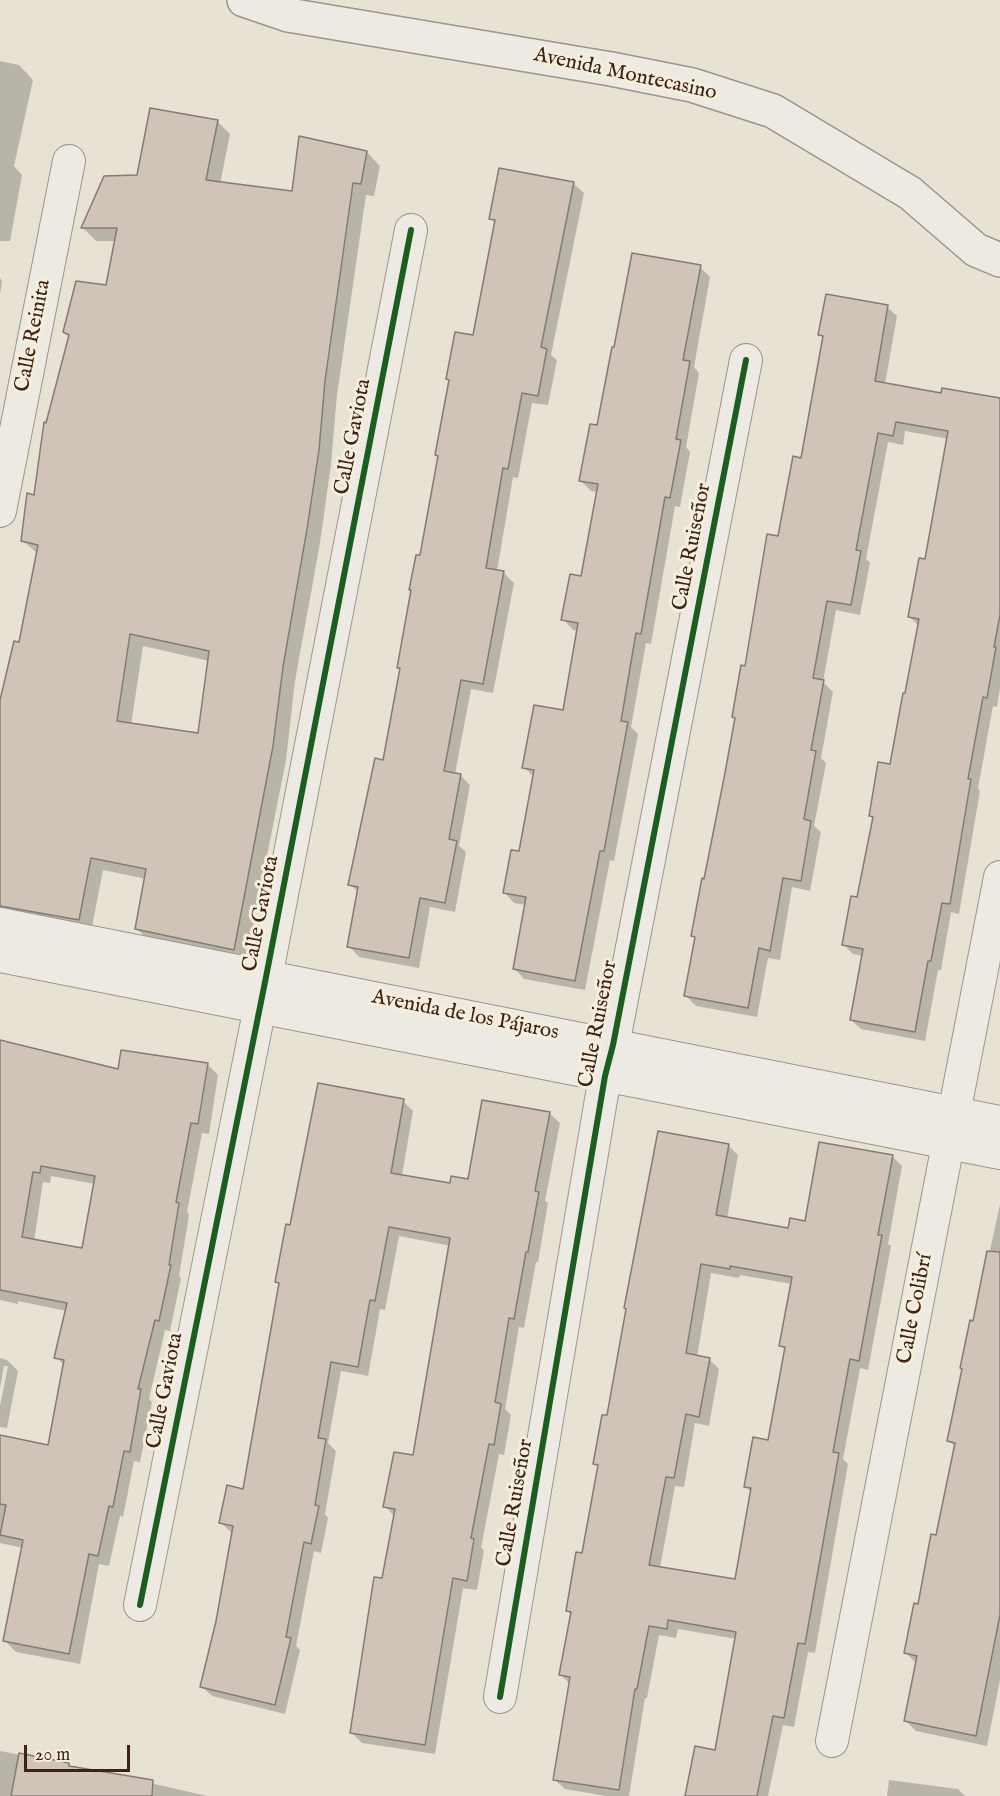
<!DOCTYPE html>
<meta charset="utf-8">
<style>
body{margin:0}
#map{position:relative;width:1000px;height:1796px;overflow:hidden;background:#e7e2d3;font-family:"IM FELL English",serif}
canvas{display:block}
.scale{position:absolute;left:24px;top:1745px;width:106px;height:27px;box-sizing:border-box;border:3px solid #3f2217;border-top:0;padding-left:8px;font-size:18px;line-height:21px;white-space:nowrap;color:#3f2217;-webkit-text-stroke:4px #f5eedd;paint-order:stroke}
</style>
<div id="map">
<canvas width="1000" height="1796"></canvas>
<div class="scale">20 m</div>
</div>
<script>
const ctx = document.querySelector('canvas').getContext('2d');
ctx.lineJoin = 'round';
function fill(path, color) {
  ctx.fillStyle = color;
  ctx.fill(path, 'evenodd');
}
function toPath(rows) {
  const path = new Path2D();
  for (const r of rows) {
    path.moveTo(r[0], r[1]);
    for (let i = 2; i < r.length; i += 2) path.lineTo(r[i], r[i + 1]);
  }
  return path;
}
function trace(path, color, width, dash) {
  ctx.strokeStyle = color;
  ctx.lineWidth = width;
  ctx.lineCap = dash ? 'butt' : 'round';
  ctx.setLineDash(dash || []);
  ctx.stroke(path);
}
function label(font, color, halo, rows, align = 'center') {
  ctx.font = font + ' "IM FELL English",serif';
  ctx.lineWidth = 6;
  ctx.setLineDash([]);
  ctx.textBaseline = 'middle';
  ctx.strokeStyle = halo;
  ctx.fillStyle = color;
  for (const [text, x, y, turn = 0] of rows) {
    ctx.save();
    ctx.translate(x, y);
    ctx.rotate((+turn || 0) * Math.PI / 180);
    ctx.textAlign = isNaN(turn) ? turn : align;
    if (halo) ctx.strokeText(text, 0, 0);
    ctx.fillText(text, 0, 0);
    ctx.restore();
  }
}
fill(toPath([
 [0,61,19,65,33,80,14,166,22,175,10,241,0,241],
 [217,121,230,134,220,184,293,192,367,152,380,166,374,196,366,195,337,395,331,464,320,543,295,681,286,760,246,962,150,942,137,929,146,879,103,870,91,932,0,917,0,707,20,644,38,554,22,540,36,497,47,425,70,337,64,332,107,287,116,241,96,241,83,228,138,177],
 [143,646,209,661,200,734,131,725],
 [573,183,584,193,551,355,557,360,548,405,532,403,518,478,513,477,497,571,503,572,514,583,493,693,471,689,455,774,460,775,470,785,459,846,466,852,455,912,430,907,419,968,359,957,349,946,359,893,350,884,384,761,401,670,399,667,440,458,436,455,474,337,496,223,491,218],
 [700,267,710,277,694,367,699,373,686,447,690,452,680,507,675,506,651,644,646,643,631,727,638,734,614,861,610,860,585,990,524,979,514,968,526,905,514,903,504,892,520,853,534,777,524,767,564,712,579,631,573,630,563,619,583,578,598,492,591,491,581,481,599,427],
 [0,278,2,281,0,295],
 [887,307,897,316,885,384,942,395,1000,400,1000,688,997,707,993,706,978,788,980,791,959,914,951,912,941,970,938,970,925,1041,861,1029,851,1020,863,956,853,954,843,944,859,899,874,819,870,815,891,766,906,695,919,626,910,617,926,560,949,439,905,431,903,445,888,442,866,559,870,563,860,615,836,610,823,682,833,692,821,758,826,763,814,826,821,832,810,891,792,887,780,960,768,958,757,1017,696,1006,686,996,696,939,693,935,706,881,746,667,779,538,802,460,824,339,820,335],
 [0,1042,119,1071,207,1064,218,1075,209,1134,202,1133,187,1212,189,1215,179,1276,181,1278,170,1331,165,1330,149,1399,152,1402,140,1462,134,1461,123,1517,120,1516,109,1566,99,1564,80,1664,16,1652,5,1641,23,1548,0,1543,0,1486,49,1447,65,1366,56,1357,67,1311,18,1301,18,1304,0,1300],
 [51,1176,95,1184,83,1250,34,1241,43,1182,50,1183],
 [403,1101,413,1111,402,1176,451,1185,469,1180,549,1113,560,1123,545,1201,548,1203,538,1262,536,1262,524,1328,519,1327,505,1409,511,1415,504,1455,499,1454,481,1548,484,1550,477,1590,463,1588,435,1754,362,1743,352,1733,395,1517,385,1506,414,1457,451,1246,399,1236,385,1310,380,1309,368,1376,341,1371,328,1443,336,1451,325,1514,328,1518,321,1553,314,1551,296,1646,300,1650,285,1714,212,1696,201,1686,217,1621,233,1534,221,1523,245,1491,280,1285,277,1282,291,1227],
 [728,1145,738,1155,727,1219,790,1230,806,1223,892,1156,902,1166,888,1244,891,1246,868,1370,860,1368,843,1459,848,1464,815,1653,808,1652,794,1727,783,1725,768,1796,689,1796,716,1752,737,1639,678,1629,676,1638,659,1635,647,1698,645,1698,629,1796,606,1796,565,1789,555,1780,570,1684,561,1675,572,1615,567,1610,583,1554,599,1467,595,1463,608,1417],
 [711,1273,739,1278,740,1275,792,1284,781,1346,786,1351,770,1441,746,1487,752,1493,736,1581,660,1568,675,1486,684,1487,695,1423,709,1426,719,1369,709,1359,697,1357],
 [1000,1204,1000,1680,987,1746,916,1731,905,1720,917,1664,905,1652,937,1537,956,1447,949,1441],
 [0,1358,7,1360,18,1371,7,1428,0,1427,0,1406,8,1366,4,1366,0,1389],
 [0,1751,69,1764,73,1769,120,1776,207,1796,0,1796],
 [889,1780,958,1789,965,1796,887,1796]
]), '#0003');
const building = toPath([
 [150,108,218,120,206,180,292,191,299,136,367,151,361,184,353,183,325,381,319,450,307,529,283,667,273,746,234,950,135,929,146,869,91,858,79,920,0,906,0,700,14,641,19,642,38,545,21,541,27,493,34,495,44,422,46,423,69,335,63,332,76,281,106,285,117,228,81,228,104,176,137,175,150,108],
 [130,634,209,651,198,733,117,721,130,634],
 [499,168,574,182,541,347,547,349,538,396,522,393,508,469,503,468,486,568,504,571,483,684,461,680,444,771,461,774,449,839,457,841,445,903,420,898,409,958,347,947,358,887,348,885,375,758,383,760,400,668,397,668,411,590,409,590,416,555,420,555,438,456,435,455,449,380,446,379,455,332,473,335,495,220,489,219,499,168],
 [632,253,701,265,683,360,690,361,676,439,681,440,670,498,665,497,641,634,636,633,621,721,628,722,604,851,600,851,575,981,513,969,526,897,503,893,511,850,519,851,534,770,522,768,534,705,563,710,578,623,561,620,570,574,581,576,598,484,579,481,590,424,597,425,612,347,614,347,632,253],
 [826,294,888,305,875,381,941,393,942,388,1000,398,1000,615,994,647,996,647,987,698,983,697,968,779,971,779,950,904,942,903,931,961,928,961,915,1032,850,1020,863,949,842,945,851,896,857,897,873,817,869,816,878,762,890,764,903,693,905,693,919,619,908,617,919,558,925,559,948,431,896,422,893,436,878,433,856,550,861,551,851,605,827,601,813,678,824,680,811,750,816,751,804,819,811,821,801,881,783,878,770,951,759,948,748,1008,684,996,695,937,691,936,702,878,704,879,724,778,735,718,732,717,741,665,745,666,767,534,778,536,793,456,801,458,823,336,818,335,826,294],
 [0,1040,118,1069,121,1050,208,1063,198,1124,191,1123,176,1202,179,1203,169,1265,171,1265,159,1321,155,1320,138,1389,141,1389,130,1452,124,1451,113,1507,109,1506,98,1556,89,1554,69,1654,3,1641,23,1540,0,1535,6,1505,0,1504,0,1435,48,1445,64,1360,54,1358,67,1303,0,1290,0,1040],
 [41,1166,95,1176,82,1248,22,1237,33,1172,40,1173,41,1166],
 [318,1083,404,1099,391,1173,450,1183,451,1176,468,1179,482,1100,550,1112,535,1191,539,1192,528,1252,526,1252,514,1319,509,1318,495,1402,501,1404,494,1445,489,1444,471,1538,474,1539,467,1581,453,1578,425,1745,350,1733,374,1577,382,1578,395,1509,383,1507,394,1452,413,1455,450,1238,389,1227,375,1301,370,1300,358,1367,331,1362,318,1438,326,1439,315,1505,319,1506,311,1544,304,1542,286,1637,291,1638,275,1705,200,1687,216,1621,233,1526,219,1523,227,1485,243,1489,279,1283,275,1282,286,1224,290,1225,318,1083],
 [658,1131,729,1144,716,1215,788,1228,790,1218,805,1221,819,1142,893,1155,878,1235,882,1235,859,1361,850,1359,833,1452,839,1453,805,1644,798,1643,784,1718,773,1716,757,1796,685,1796,695,1746,715,1750,736,1632,668,1620,667,1629,649,1626,637,1689,635,1689,619,1790,553,1780,570,1677,559,1675,571,1612,566,1611,576,1552,582,1553,598,1465,593,1464,602,1415,607,1415,626,1309,624,1308,658,1131],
 [701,1264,730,1269,730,1266,792,1277,779,1346,785,1347,768,1440,753,1437,744,1487,751,1488,735,1579,649,1565,666,1477,674,1478,686,1414,699,1417,710,1358,686,1353,701,1264],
 [987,1251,1000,1252,1000,1615,976,1736,904,1721,917,1656,904,1653,914,1603,918,1604,931,1534,936,1535,955,1443,947,1441,962,1369,960,1368,970,1320,973,1321,987,1251],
 [19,1753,69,1763,69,1766,153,1780,152,1796,11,1796,19,1753]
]);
fill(building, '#d0c3b7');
trace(building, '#837c73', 1.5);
const minor = toPath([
 [0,511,69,161],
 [0,924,1000,1122],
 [0,956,1000,1153],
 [140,1605,266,977,411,230],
 [500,1697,605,1076,613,1045,746,360],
 [832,1741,1000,877]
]);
const tertiary = toPath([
 [244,0,288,15,611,69,692,85,773,111,910,193,976,250,1000,260]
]);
trace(minor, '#9c958c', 34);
trace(tertiary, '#9c958c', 36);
trace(minor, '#eceae2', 32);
trace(tertiary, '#eceae2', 33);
trace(toPath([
 [140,1605,266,977,411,230],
 [500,1697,605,1076,613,1045,746,360]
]), '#1b5e20', 6);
label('21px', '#3f2217', '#f5eedd', [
 ["Avenida Montecasino",625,75,12],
 ["Calle Reinita",34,336,-79],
 ["Calle Gaviota",354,437,-79],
 ["Calle Ruiseñor",693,547,-79],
 ["Calle Gaviota",262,914,-79],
 ["Avenida de los Pájaros",465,1016,11],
 ["Calle Ruiseñor",599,1024,-79],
 ["Calle Colibrí",916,1309,-79],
 ["Calle Gaviota",166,1391,-79],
 ["Calle Ruiseñor",516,1503,-80]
]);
</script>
